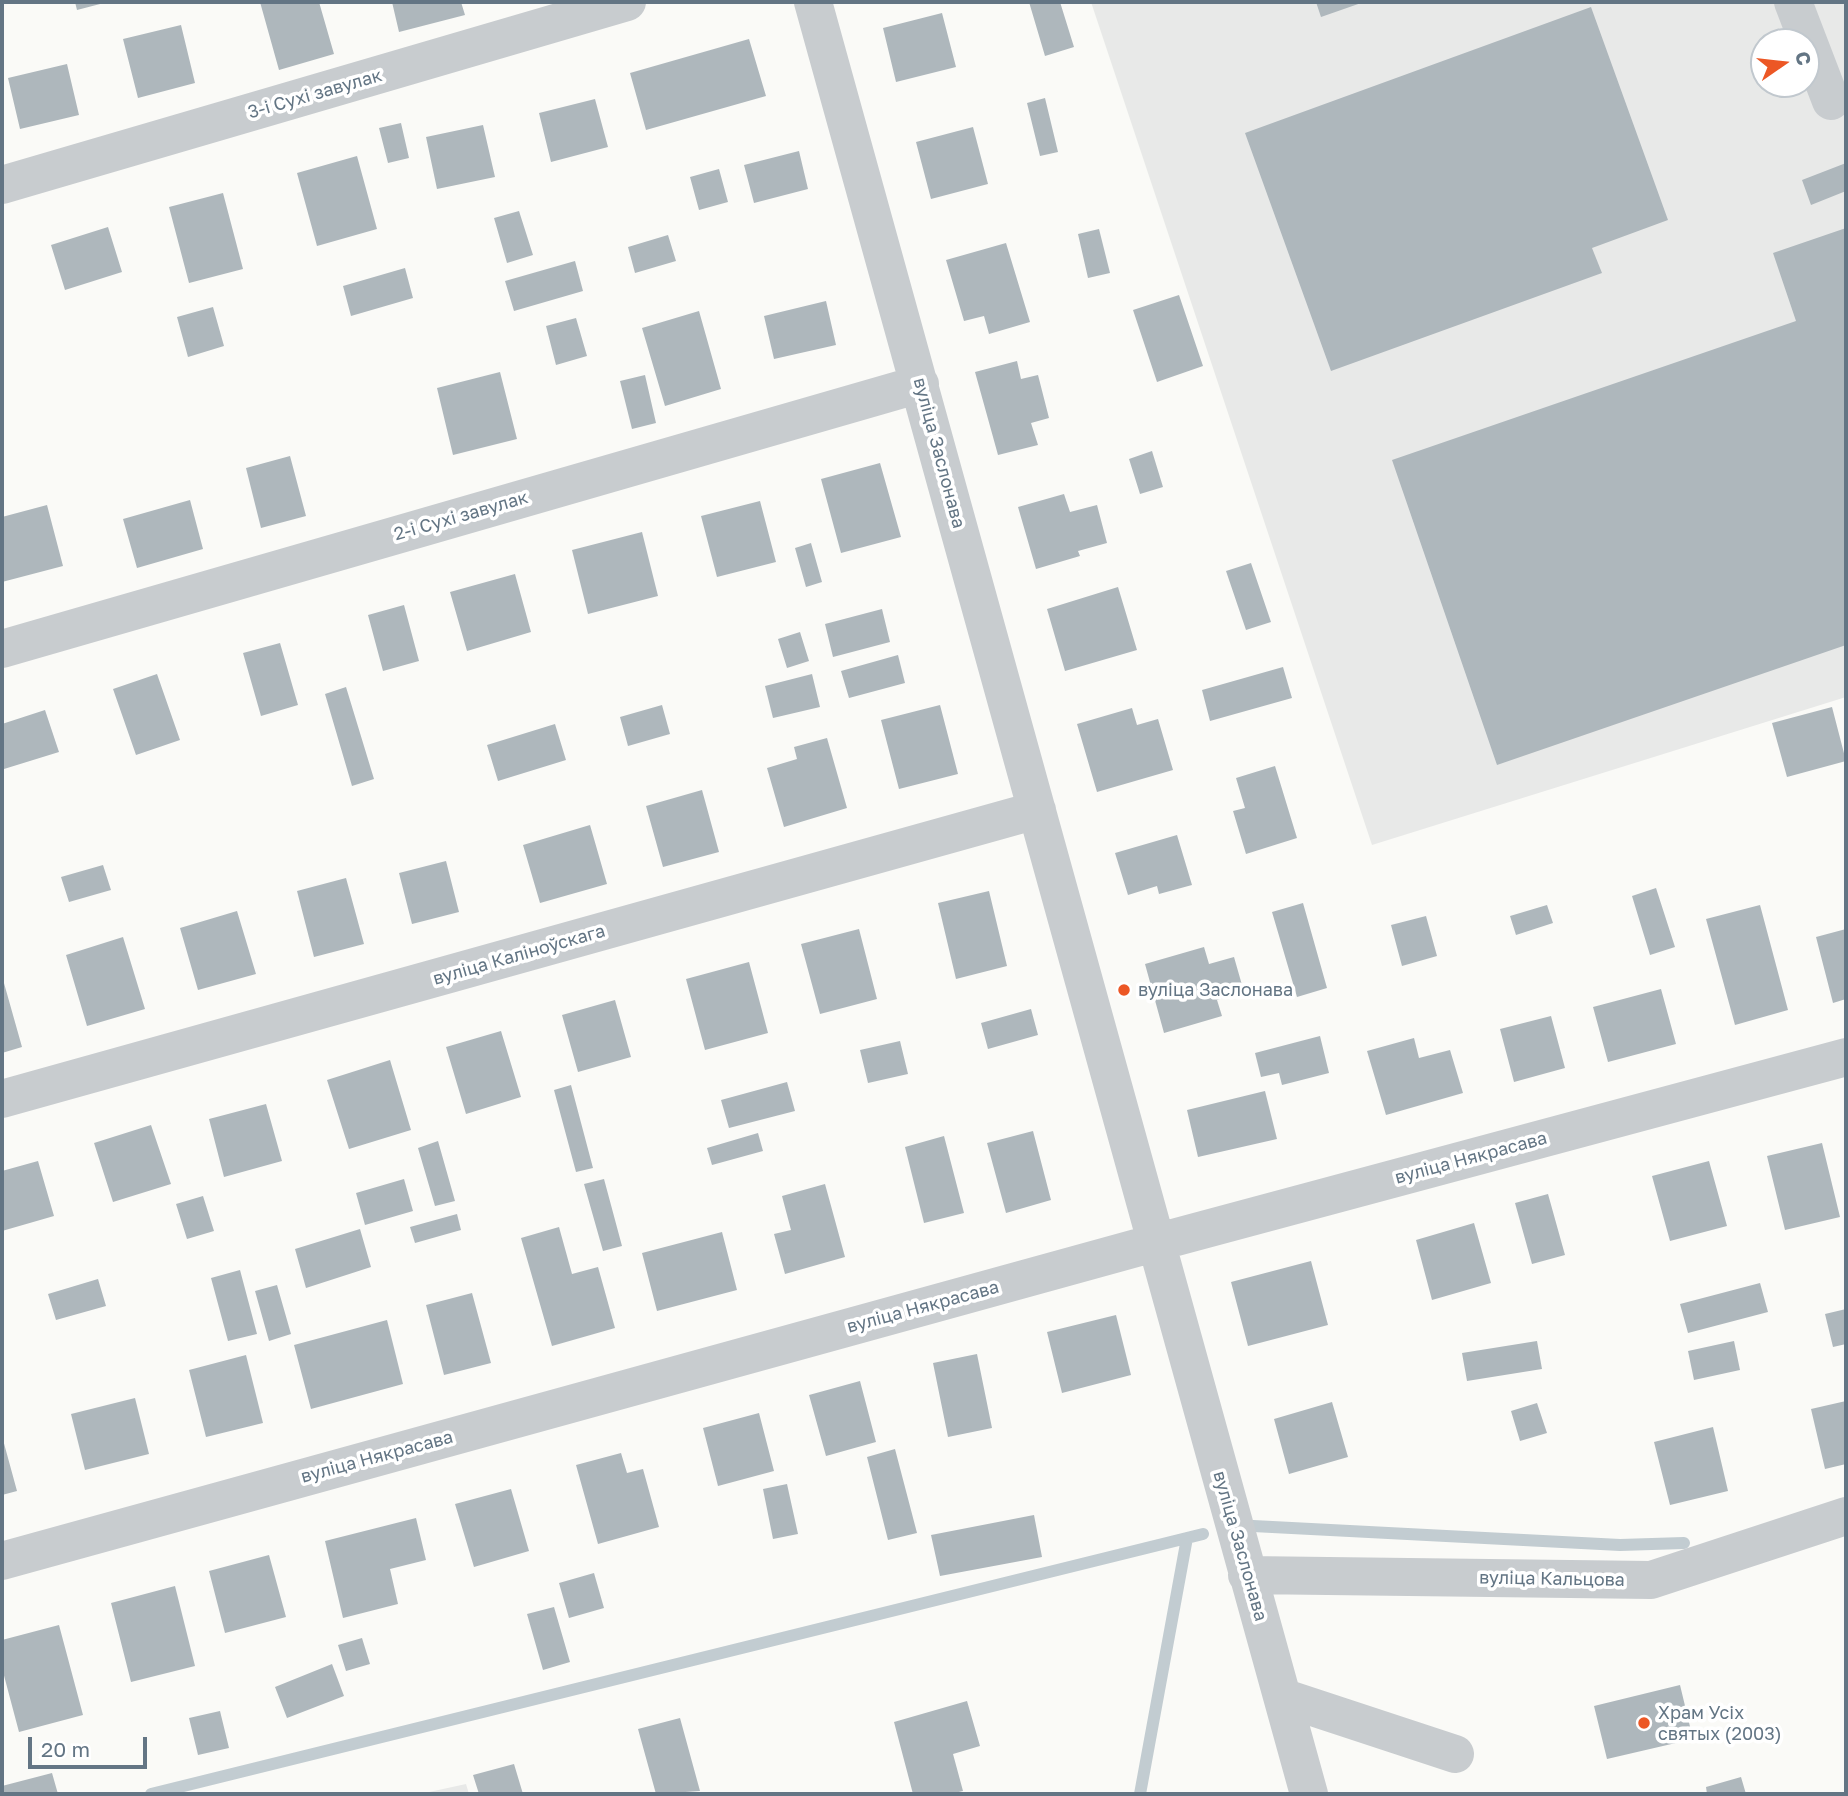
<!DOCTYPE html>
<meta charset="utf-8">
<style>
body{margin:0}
#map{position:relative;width:1848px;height:1796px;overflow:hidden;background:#fafaf7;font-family:"Golos Text",sans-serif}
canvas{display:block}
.frame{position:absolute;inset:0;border:4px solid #637584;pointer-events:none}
.north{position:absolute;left:1750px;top:28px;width:70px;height:70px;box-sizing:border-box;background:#fff;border:2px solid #c1c8ce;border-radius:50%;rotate:76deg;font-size:19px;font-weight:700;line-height:28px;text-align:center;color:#637584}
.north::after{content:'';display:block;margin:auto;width:24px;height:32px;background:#ec5725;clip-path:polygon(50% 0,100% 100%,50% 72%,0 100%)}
.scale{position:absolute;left:28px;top:1737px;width:119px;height:32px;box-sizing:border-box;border:4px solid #637584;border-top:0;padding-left:9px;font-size:21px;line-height:24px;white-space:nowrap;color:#637584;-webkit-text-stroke:5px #fff;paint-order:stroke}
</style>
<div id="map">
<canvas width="1848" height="1796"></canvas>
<div class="frame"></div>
<div class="north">С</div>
<div class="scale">20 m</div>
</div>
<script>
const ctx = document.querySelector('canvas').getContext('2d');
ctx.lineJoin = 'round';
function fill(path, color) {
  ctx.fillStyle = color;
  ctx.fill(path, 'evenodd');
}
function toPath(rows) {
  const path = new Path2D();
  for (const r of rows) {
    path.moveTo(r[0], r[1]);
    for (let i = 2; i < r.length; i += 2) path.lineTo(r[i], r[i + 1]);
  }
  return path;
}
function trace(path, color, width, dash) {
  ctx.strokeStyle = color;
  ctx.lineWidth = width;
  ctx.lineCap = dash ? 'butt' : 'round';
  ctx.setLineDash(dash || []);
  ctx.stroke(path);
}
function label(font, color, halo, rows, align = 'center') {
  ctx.font = font + ' "Golos Text",sans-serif';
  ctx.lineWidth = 7;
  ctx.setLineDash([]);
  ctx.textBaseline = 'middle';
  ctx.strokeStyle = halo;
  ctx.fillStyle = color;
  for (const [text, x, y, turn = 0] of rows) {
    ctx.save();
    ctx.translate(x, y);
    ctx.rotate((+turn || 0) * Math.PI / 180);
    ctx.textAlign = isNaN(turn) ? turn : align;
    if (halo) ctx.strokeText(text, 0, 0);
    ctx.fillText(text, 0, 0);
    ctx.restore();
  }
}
fill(toPath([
 [1091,2,1846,2,1846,697,1372,845],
 [1764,42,1806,42,1806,84,1764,84],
 [466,1784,469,1794,420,1794]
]), '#e8e9e8');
trace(toPath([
 [1253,1526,1620,1545,1684,1543],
 [151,1794,1203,1534],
 [1140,1794,1187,1538]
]), '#c2ccd1', 12);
fill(toPath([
 [75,2,104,2,104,3,77,10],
 [260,2,319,2,334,54,279,70],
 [392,2,461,2,465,15,399,32],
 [1029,2,1060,2,1074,47,1045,56],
 [1316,2,1364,2,1321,17],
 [1591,7,1668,220,1592,248,1602,273,1331,371,1245,133],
 [942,13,956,67,896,82,883,28],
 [181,25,195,83,138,98,123,39],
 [749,39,766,96,646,130,630,73],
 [67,64,79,115,20,129,8,78],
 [1045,98,1058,152,1040,156,1027,103],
 [595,99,608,147,551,162,539,113],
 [401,123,409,158,388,163,379,128],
 [483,125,495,177,437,189,426,137],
 [973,127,988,184,931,199,916,142],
 [799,151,808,189,754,203,744,165],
 [357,156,377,229,317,246,297,173],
 [1846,163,1846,191,1811,205,1802,180],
 [719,169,728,202,699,210,690,177],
 [223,193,243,269,189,283,169,207],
 [519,211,533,255,507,263,494,218],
 [108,227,122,272,65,290,51,245],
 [1846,228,1846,645,1497,765,1392,460,1796,321,1773,253],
 [1099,229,1110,273,1088,278,1078,234],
 [668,235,676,261,635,273,628,247],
 [1006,243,1030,322,989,334,984,316,964,321,946,260],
 [575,261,583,291,514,311,505,281],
 [405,268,413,298,351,316,343,286],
 [1179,295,1203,366,1157,382,1133,310],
 [826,301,836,345,774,359,764,316],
 [213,307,224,346,188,357,177,317],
 [699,311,721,389,665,406,642,328],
 [576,318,587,356,556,365,546,326],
 [1017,361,1021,379,1038,375,1049,418,1031,423,1038,445,998,455,975,372],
 [500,372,517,439,453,455,437,388],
 [645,375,656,423,632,429,620,381],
 [1152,451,1163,487,1140,494,1129,459],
 [290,456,306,516,261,528,246,468],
 [880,463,901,537,841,553,821,479],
 [1064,494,1070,512,1097,505,1107,543,1078,551,1080,556,1036,569,1018,507],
 [190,500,203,549,137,568,123,519],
 [760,501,776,562,717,577,701,516],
 [47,505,63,566,2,582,2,517],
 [642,532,658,596,588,614,572,550],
 [811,543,822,582,806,587,795,548],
 [1251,563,1271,622,1246,630,1226,571],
 [515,574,531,632,467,651,450,592],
 [1118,587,1137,650,1065,671,1047,609],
 [404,605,419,661,383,671,368,615],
 [882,609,890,642,833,657,825,624],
 [800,632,809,661,787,668,778,639],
 [280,643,298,705,261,716,243,653],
 [898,655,905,683,849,698,841,671],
 [1283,667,1292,698,1210,721,1202,690],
 [157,674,180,740,136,755,113,689],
 [812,674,820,707,773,718,765,686],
 [346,687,374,779,352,786,325,694],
 [662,705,670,734,628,746,620,717],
 [940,705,958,774,899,789,881,720],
 [1832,707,1846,761,1787,777,1772,723],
 [1132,708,1137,725,1158,719,1173,770,1097,792,1077,724],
 [45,710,59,752,4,769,2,724],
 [555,724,566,760,498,781,487,745],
 [827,738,847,808,784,827,767,768,797,759,794,747],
 [1275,766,1297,838,1246,854,1233,811,1245,808,1236,778],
 [702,790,719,852,663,867,646,806],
 [590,825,607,884,540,903,523,845],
 [1177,835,1192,885,1159,894,1157,886,1128,895,1115,853],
 [446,861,459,912,412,924,399,873],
 [103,865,111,890,69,902,61,877],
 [346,878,364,944,314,957,297,891],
 [1656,888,1675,947,1650,955,1632,896],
 [989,891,1007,966,956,979,938,903],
 [1303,903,1327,988,1297,997,1272,912],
 [1547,905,1553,923,1516,935,1510,916],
 [1760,905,1788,1010,1735,1025,1706,919],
 [237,911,256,974,198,990,180,928],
 [1426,916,1437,956,1402,966,1391,925],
 [859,929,877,999,820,1014,801,944],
 [1846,929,1846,999,1833,1003,1816,937],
 [123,937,145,1009,87,1026,66,955],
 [1204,947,1209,964,1234,957,1244,992,1217,1000,1222,1016,1164,1033,1145,964],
 [749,962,768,1033,705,1050,686,979],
 [2,976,22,1047,2,1053],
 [1661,989,1676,1044,1608,1062,1593,1007],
 [615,1000,631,1057,578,1072,562,1015],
 [1031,1009,1038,1035,988,1049,981,1023],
 [1551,1016,1565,1068,1514,1082,1500,1029],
 [501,1031,521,1097,466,1114,446,1047],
 [1320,1036,1329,1073,1282,1085,1279,1073,1261,1077,1255,1053],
 [1414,1038,1419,1058,1450,1050,1463,1093,1386,1115,1367,1051],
 [900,1041,908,1074,868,1083,860,1050],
 [390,1060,411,1130,349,1149,327,1080],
 [787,1082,795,1111,729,1128,721,1100],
 [571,1085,593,1168,576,1172,554,1090],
 [1265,1091,1277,1139,1198,1157,1187,1110],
 [266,1104,282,1161,224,1177,209,1119],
 [151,1125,171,1184,113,1202,94,1143],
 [1033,1131,1051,1200,1006,1213,987,1143],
 [758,1133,763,1151,712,1165,707,1148],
 [944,1136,964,1213,924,1223,905,1147],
 [438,1141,455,1201,435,1206,418,1148],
 [1822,1143,1840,1217,1785,1230,1767,1156],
 [38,1161,54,1216,2,1231,2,1171],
 [1709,1161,1727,1226,1670,1241,1652,1176],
 [404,1179,413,1211,365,1225,356,1193],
 [604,1179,622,1246,603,1251,584,1184],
 [825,1184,845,1257,785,1274,774,1234,791,1230,782,1196],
 [1548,1194,1565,1255,1532,1264,1515,1203],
 [203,1196,214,1231,187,1239,176,1204],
 [457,1214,461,1230,415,1243,410,1227],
 [1474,1223,1491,1283,1432,1300,1416,1240],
 [559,1227,572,1274,598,1267,615,1328,552,1346,521,1238],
 [360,1229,371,1267,306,1288,295,1249],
 [722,1232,737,1290,657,1311,642,1253],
 [1311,1261,1328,1325,1248,1346,1231,1282],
 [240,1270,257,1334,228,1341,211,1278],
 [98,1279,106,1306,56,1320,48,1294],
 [1760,1283,1768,1312,1688,1333,1680,1304],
 [277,1285,291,1334,269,1341,255,1291],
 [472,1293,491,1363,444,1375,426,1305],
 [1846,1309,1846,1344,1833,1347,1825,1314],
 [1116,1315,1131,1375,1062,1393,1047,1332],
 [387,1320,403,1384,311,1409,294,1345],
 [1537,1341,1542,1369,1467,1381,1462,1353],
 [1734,1341,1740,1370,1694,1380,1688,1351],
 [977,1354,992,1428,948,1437,933,1363],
 [246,1355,263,1423,206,1437,189,1370],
 [860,1381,876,1442,826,1456,809,1395],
 [135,1398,149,1454,85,1470,71,1414],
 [1846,1401,1846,1464,1825,1469,1811,1409],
 [1332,1402,1348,1457,1289,1474,1274,1419],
 [1537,1403,1547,1433,1520,1441,1511,1411],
 [759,1413,774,1471,718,1486,703,1428],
 [1713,1427,1728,1491,1670,1505,1654,1442],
 [2,1436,17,1491,2,1495],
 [895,1449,917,1533,888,1540,867,1457],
 [621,1453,627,1473,643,1469,659,1527,598,1544,576,1465],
 [787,1484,798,1534,773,1539,763,1489],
 [511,1489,529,1551,474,1567,455,1504],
 [1034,1515,1042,1557,940,1576,931,1535],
 [416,1518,426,1560,390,1569,398,1604,343,1618,325,1541],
 [269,1555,286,1617,225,1633,209,1571],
 [594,1573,604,1608,569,1618,559,1583],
 [175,1586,195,1666,131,1682,111,1603],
 [554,1607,570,1662,543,1670,527,1614],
 [59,1625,83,1715,19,1732,2,1668,2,1640],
 [362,1638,370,1664,346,1671,338,1645],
 [332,1664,344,1696,287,1718,275,1687],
 [1680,1685,1693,1739,1607,1759,1594,1706],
 [967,1701,980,1746,953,1754,963,1791,950,1794,913,1794,894,1722],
 [220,1711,229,1748,198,1755,189,1718],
 [680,1718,700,1791,656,1794,638,1729],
 [514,1764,523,1794,479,1794,473,1775],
 [52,1773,58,1794,2,1794,2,1786],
 [1741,1777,1746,1794,1707,1794,1706,1787]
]), '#aeb7bc');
trace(toPath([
 [813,2,1309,1794],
 [1793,2,1831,101],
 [2,185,627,2],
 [2,649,920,384],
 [2,1099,1037,810],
 [2,1561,1158,1242,1846,1057],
 [1247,1575,1651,1580,1846,1516],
 [1285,1698,1455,1754]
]), '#c8cccf', 38);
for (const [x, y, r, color] of [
 [1124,990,7,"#ec5725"],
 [1644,1723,7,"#ec5725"]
]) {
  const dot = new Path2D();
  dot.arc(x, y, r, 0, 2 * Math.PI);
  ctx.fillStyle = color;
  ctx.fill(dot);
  trace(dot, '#fff', 2.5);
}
label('18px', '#637584', '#fff', [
 ["3-і Сухі завулак",315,94,-16],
 ["вуліца Заслонава",939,453,75],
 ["2-і Сухі завулак",461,516,-16],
 ["вуліца Каліноўскага",519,955,-16],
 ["вуліца Някрасава",1471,1158,-15],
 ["вуліца Някрасава",923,1307,-15],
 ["вуліца Някрасава",377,1457,-15],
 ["вуліца Заслонава",1240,1546,74],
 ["вуліца Кальцова",1552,1579,1]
]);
label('18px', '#637584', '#fff', [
 ["вуліца Заслонава",1138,990],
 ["Храм Усіх",1658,1713],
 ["святых (2003)",1658,1734]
], 'left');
</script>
